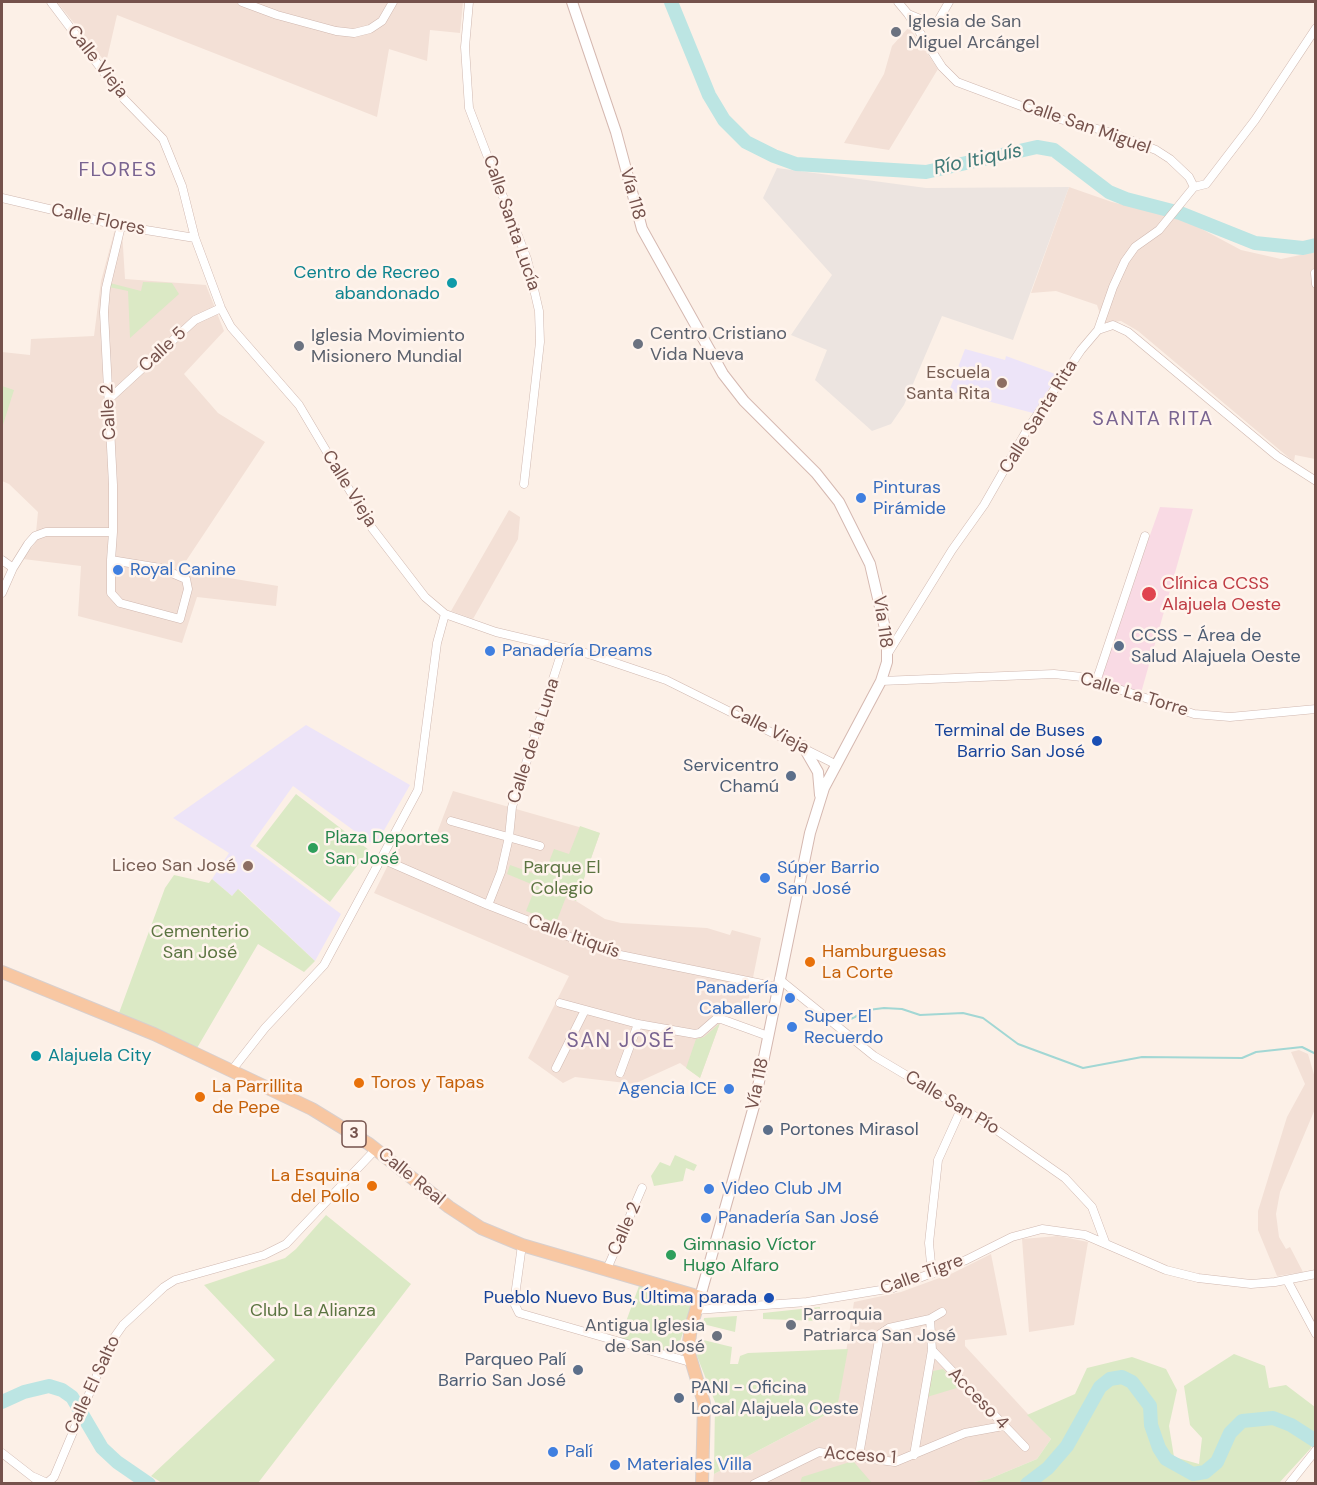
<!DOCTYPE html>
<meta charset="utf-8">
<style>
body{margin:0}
#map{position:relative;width:1317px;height:1485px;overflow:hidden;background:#fcf0e7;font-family:"DM Sans",sans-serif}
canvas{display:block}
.frame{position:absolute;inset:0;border:3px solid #75524c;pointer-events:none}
</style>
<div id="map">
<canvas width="1317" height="1485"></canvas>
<div class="frame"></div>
</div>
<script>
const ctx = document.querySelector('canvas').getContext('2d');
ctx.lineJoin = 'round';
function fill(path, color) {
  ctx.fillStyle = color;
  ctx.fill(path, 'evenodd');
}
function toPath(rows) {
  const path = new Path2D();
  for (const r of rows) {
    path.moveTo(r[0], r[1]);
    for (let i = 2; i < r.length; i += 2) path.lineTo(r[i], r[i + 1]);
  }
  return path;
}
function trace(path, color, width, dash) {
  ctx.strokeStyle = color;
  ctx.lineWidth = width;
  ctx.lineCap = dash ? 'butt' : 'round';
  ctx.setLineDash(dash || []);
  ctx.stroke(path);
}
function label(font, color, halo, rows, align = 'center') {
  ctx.font = font + ' "DM Sans",sans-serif';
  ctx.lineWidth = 5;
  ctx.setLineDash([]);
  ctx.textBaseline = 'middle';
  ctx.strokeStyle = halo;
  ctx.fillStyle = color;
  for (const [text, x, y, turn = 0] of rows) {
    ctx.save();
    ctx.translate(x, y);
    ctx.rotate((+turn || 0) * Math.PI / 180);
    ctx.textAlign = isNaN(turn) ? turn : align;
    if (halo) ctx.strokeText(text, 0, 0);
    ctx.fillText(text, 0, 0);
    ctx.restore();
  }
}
fill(toPath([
 [57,2,463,2,460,33,430,30,427,61,389,49,377,117,117,15,106,63],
 [909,27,938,69,889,150,844,143,884,74,892,46],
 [1069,187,1112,202,1183,219,1241,250,1281,259,1315,252,1315,459,1295,455,1294,462,1138,331,1121,321,1103,323,1097,305,1056,291,1031,293],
 [115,229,122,231,125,279,206,285,224,331,184,374,218,413,265,442,180,570,278,586,276,606,197,597,182,643,78,616,81,566,23,559,35,543,38,512,9,484,2,481,2,352,30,355,31,339,94,336,101,281],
 [509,510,520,517,518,539,473,619,451,611],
 [453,791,600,833,576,901,605,919,621,923,707,928,730,935,732,930,761,938,746,1012,733,1009,720,1023,700,1078,680,1063,634,1084,575,1077,563,1083,528,1058,569,976,374,893,404,833,432,846],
 [1299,1050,1308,1054,1315,1078,1315,1109,1280,1192,1276,1214,1279,1237,1286,1249,1290,1247,1303,1272,1277,1276,1258,1230,1258,1211,1287,1117,1305,1084,1291,1052],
 [1058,1236,1088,1242,1074,1325,1029,1332,1022,1239],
 [991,1254,1007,1335,965,1340,965,1346,1051,1439,1037,1459,989,1479,969,1483,713,1484,714,1474,837,1409,854,1302,901,1292,953,1273]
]), '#f3e0d6');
fill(toPath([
 [777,168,926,188,1069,187,1013,340,942,316,904,405,891,424,872,431,815,380,827,350,791,335,832,275,763,198]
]), '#ece4e0');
fill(toPath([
 [965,349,1005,360,1006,356,1058,375,1033,413,949,391],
 [306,725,410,785,375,846,293,786,250,846,341,914,315,961,239,889,232,896,212,879,229,853,173,818]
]), '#ede4f8');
fill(toPath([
 [1160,507,1193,509,1141,693,1099,678]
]), '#f9dae4');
fill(toPath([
 [143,282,172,283,179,294,130,338,128,291,109,287,110,283,141,291],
 [2,386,14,390,2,428],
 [296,794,369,850,330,902,256,846],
 [580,826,600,833,576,901,566,897,556,923,526,911,536,886,507,874,510,865,538,875,540,868,547,867,554,849,569,854],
 [174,875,209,883,212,879,232,896,238,889,315,961,304,972,258,944,197,1048,119,1013,165,888],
 [720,1023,700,1078,686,1068,696,1039,704,1037],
 [675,1155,697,1165,694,1171,686,1168,683,1181,654,1186,651,1176,660,1162,670,1166],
 [326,1215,411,1284,258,1483,162,1483,151,1476,275,1360,204,1285,285,1258,296,1249],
 [639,1286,693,1302,676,1354,620,1338],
 [820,1307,819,1321,763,1319,763,1313],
 [737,1316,735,1332,703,1324,704,1318],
 [699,1339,732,1347,730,1364,738,1364,740,1356,748,1353,848,1349,837,1409,714,1474,715,1402,697,1356],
 [1234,1354,1265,1366,1269,1388,1286,1385,1315,1407,1315,1436,1311,1448,1279,1483,969,1483,989,1479,1037,1459,1051,1439,1027,1415,1075,1394,1087,1368,1132,1357,1166,1369,1177,1390,1169,1426,1174,1457,1199,1464,1202,1438,1190,1425,1184,1386],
 [943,1369,960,1387,927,1397,933,1371],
 [853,1461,872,1483,800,1483,802,1477]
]), '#dbe9c5');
trace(toPath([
 [847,1021,868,1010,884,1008,902,1009,920,1015,963,1013,983,1018,1018,1044,1083,1068,1142,1057,1242,1058,1256,1052,1302,1047,1316,1054]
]), '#a2d7d4', 2);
trace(toPath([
 [671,2,709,95,724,120,746,142,774,156,796,164,926,172,1037,147,1054,150,1109,192,1126,199,1180,213,1255,243,1303,248,1316,245],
 [2,1402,24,1392,49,1386,62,1390,72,1397,102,1448,117,1462,149,1484],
 [1027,1484,1048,1468,1067,1446,1100,1387,1110,1379,1122,1377,1132,1382,1150,1406,1151,1425,1159,1448,1166,1459,1193,1474,1205,1472,1217,1462,1230,1433,1242,1421,1273,1418,1291,1425,1316,1441]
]), '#bce5e3', 14);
const street = toPath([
 [51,2,124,99,163,139,182,186,195,238,221,308,231,327,299,405,372,528,425,597,445,614,496,632,589,654,666,680,837,765],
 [242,2,277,15,336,31,354,33,370,29,382,21,393,2],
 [469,2,465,47,469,108,527,259,539,311,540,342,524,484],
 [898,2,908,14,932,24,938,21,949,2],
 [908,14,942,67,957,82,1048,116,1109,132,1156,150,1170,159,1189,177,1194,187],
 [1194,187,1206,184,1255,120,1316,28],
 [2,198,121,226,195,238],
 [1315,273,1316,284],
 [1098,330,1113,325,1128,332,1277,456,1316,481],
 [109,399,195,320,221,308],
 [2,560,13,568,2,593],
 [111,560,160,568,186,579,188,589,180,619,120,603,111,593,111,560,113,532,113,485,104,312,106,288,121,226],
 [13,568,28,544,35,536,46,532,113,532],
 [887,655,952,550,984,505,1027,430,1081,350,1098,330,1113,287,1125,261,1135,247,1159,230,1194,187],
 [881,681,1054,674,1082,677,1194,714,1230,717,1316,709],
 [1096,682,1145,536],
 [451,821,540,846],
 [380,858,488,905,593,946,620,955,777,987],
 [488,905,501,872,509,837,512,807,563,648],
 [779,979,874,1056,988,1124,1065,1178,1092,1207,1105,1242],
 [560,1003,638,1024,695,1034,700,1033,716,1019,721,1019,768,1036],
 [556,1068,585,1010],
 [232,1070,265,1028,324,965,418,790,437,643,445,614],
 [620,1073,638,1024],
 [522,1245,514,1303,519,1313,690,1362],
 [607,1269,642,1188],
 [932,1274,929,1243,938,1160,962,1107],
 [1287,1280,1316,1334],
 [696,1310,807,1302,893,1288,966,1260,1012,1237,1042,1229,1085,1235,1166,1270,1198,1278,1251,1284,1275,1282,1316,1274],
 [932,1350,1025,1447],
 [2,1453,38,1481],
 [859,1455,880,1334,889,1328,930,1319,942,1312],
 [914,1455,932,1350,930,1319],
 [34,1477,47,1483,54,1477,111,1342,123,1325,164,1287,175,1280,264,1255,286,1244,376,1149],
 [754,1484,819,1452,895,1462,965,1433,1003,1426],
 [1289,1484,1316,1450]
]);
const secondary = toPath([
 [572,2,616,132,642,229,723,374,744,401,816,473,839,502,870,564,887,637,887,662,881,681,824,788,810,833,754,1106,700,1297],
 [803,746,818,772,820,795]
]);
const primary = toPath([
 [2,972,154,1034,312,1109,369,1144,449,1207,481,1228,522,1245,700,1297,691,1327,688,1350,704,1403,702,1484]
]);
trace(street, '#d0b8b0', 9);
trace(secondary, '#d5b8b0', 12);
trace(primary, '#d8cfcd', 14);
trace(street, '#fff', 8);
trace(secondary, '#fff', 10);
trace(primary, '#f8c7a2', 12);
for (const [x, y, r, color] of [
 [896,32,6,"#6b7280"],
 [452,283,6,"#0f9aa8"],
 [638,344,6,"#6b7280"],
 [299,346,6,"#6b7280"],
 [1002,383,6,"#8d6e63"],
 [861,498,6,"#3f7fe0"],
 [118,570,6,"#3f7fe0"],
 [1149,594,8,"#e0444e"],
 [1119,646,6,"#5c6f8a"],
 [490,651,6,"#3f7fe0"],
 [1097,741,6,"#1a4fb4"],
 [791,776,6,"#5c6f8a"],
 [313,848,6,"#2e9e5b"],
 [248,866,6,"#8d6e63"],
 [765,878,6,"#3f7fe0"],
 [810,962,6,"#e8710a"],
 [790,998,6,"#3f7fe0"],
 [792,1027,6,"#3f7fe0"],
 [36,1056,6,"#0f9aa8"],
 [359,1083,6,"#e8710a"],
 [729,1089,6,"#3f7fe0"],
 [200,1097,6,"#e8710a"],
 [768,1130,6,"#5c6f8a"],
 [372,1186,6,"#e8710a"],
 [709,1189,6,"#3f7fe0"],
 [706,1218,6,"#3f7fe0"],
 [671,1255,6,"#2e9e5b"],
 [769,1298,6,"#1a4fb4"],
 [791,1325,6,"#6b7280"],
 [717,1336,6,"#6b7280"],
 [578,1370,6,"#5c6f8a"],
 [679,1398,6,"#5c6f8a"],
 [553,1452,6,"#3f7fe0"],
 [615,1465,6,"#3f7fe0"]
]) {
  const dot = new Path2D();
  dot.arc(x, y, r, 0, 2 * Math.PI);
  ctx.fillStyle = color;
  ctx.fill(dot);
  trace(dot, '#fff4ed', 2);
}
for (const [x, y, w] of [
 [354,1134,24]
]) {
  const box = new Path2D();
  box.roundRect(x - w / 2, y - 13, w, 26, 4.5);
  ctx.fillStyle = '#fff4ed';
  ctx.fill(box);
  trace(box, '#75524c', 1.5);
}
label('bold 16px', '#75524c', null, [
 ["3",354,1134]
]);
label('18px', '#5b616d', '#fff4ed', [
 ["Iglesia de San",908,22],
 ["Miguel Arcángel",908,43],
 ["Centro Cristiano",650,334],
 ["Vida Nueva",650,355],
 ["Iglesia Movimiento",311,336],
 ["Misionero Mundial",311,357],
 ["Parroquia",803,1315],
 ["Patriarca San José",803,1336],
 ["Antigua Iglesia",705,1326,"right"],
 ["de San José",705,1347,"right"]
], 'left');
label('18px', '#75524c', '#fff4ed', [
 ["Calle Vieja",97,62,52],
 ["Calle San Miguel",1086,127,19],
 ["Vía 118",632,194,75],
 ["Calle Flores",98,220,12],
 ["Calle Santa Lucía",511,223,71],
 ["Calle 5",163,350,-43],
 ["Calle 2",109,412,-93],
 ["Calle Santa Rita",1039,417,-58],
 ["Calle Vieja",349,489,58],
 ["Vía 118",882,622,82],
 ["Calle La Torre",1134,695,17],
 ["Calle Vieja",769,730,27],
 ["Calle de la Luna",534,741,-72],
 ["Calle Itiquís",574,937,20],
 ["Vía 118",758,1084,-78],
 ["Calle San Pío",952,1103,31],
 ["Calle Real",411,1177,39],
 ["Calle 2",625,1229,-66],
 ["Calle Tigre",922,1275,-20],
 ["Calle El Salto",93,1385,-65],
 ["Acceso 4",978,1399,46],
 ["Acceso 1",860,1456,4]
]);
label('18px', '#0d838f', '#fff4ed', [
 ["Centro de Recreo",440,273],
 ["abandonado",440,294],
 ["Alajuela City",48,1056,"left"]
], 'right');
label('18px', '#785e54', '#fff4ed', [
 ["Escuela",990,373],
 ["Santa Rita",990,394],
 ["Liceo San José",236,866]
], 'right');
label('18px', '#366cbe', '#fff4ed', [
 ["Pinturas",873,488],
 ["Pirámide",873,509],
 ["Royal Canine",130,570],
 ["Panadería Dreams",502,651],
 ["Súper Barrio",777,868],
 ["San José",777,889],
 ["Panadería",778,988,"right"],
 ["Caballero",778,1009,"right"],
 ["Super El",804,1017],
 ["Recuerdo",804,1038],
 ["Agencia ICE",717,1089,"right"],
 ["Video Club JM",721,1189],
 ["Panadería San José",718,1218],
 ["Palí",565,1452],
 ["Materiales Villa",627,1465]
], 'left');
label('18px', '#be3a42', '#fff4ed', [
 ["Clínica CCSS",1162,584],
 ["Alajuela Oeste",1162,605]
], 'left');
label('18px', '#4e5e75', '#fff4ed', [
 ["CCSS - Área de",1131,636],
 ["Salud Alajuela Oeste",1131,657],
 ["Servicentro",779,766,"right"],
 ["Chamú",779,787,"right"],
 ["Portones Mirasol",780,1130],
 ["Parqueo Palí",566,1360,"right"],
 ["Barrio San José",566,1381,"right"],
 ["PANI - Oficina",691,1388],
 ["Local Alajuela Oeste",691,1409]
], 'left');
label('18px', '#164399', '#fff4ed', [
 ["Terminal de Buses",1085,731],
 ["Barrio San José",1085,752],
 ["Pueblo Nuevo Bus, Última parada",757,1298]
], 'right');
label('18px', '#27864d', '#fff4ed', [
 ["Plaza Deportes",325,838],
 ["San José",325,859],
 ["Gimnasio Víctor",683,1245],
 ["Hugo Alfaro",683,1266]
], 'left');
label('18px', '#5b7441', '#fff4ed', [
 ["Parque El",562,868],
 ["Colegio",562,889],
 ["Cementerio",200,932],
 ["San José",200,953],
 ["Club La Alianza",313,1311]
]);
label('18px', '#c56008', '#fff4ed', [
 ["Hamburguesas",822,952],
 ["La Corte",822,973],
 ["Toros y Tapas",371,1083],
 ["La Parrillita",212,1087],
 ["de Pepe",212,1108],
 ["La Esquina",360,1176,"right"],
 ["del Pollo",360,1197,"right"]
], 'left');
label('italic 20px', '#407a78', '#fff4ed', [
 ["Río Itiquís",978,160,-12]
]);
ctx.letterSpacing = '1.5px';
label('20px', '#796491', '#fff4ed', [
 ["FLORES",118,171],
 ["SANTA RITA",1153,420]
]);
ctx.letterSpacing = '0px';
ctx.letterSpacing = '1.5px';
label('21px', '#796491', '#fff4ed', [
 ["SAN JOSÉ",621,1041]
]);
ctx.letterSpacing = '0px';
</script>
